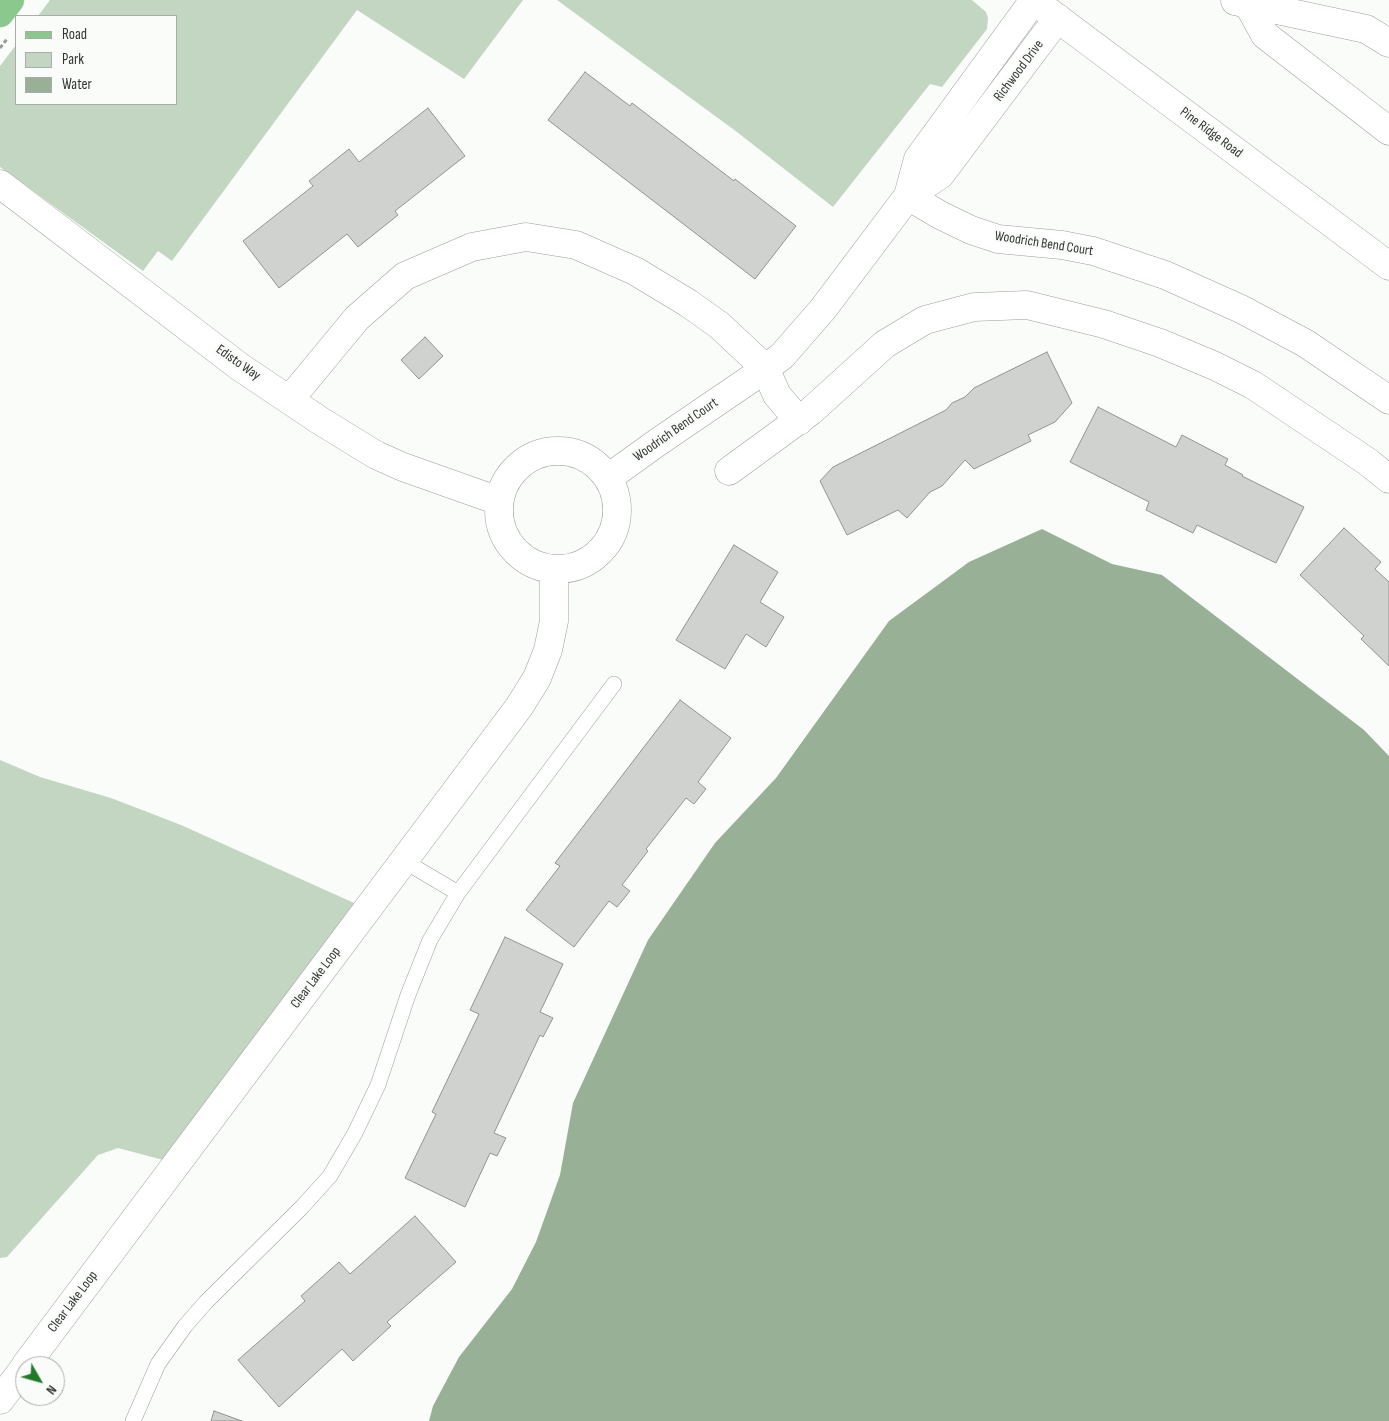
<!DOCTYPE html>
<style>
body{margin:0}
#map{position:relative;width:1389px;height:1421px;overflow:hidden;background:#f9fcf8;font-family:"Sofia Sans Condensed",sans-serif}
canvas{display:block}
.legend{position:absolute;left:15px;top:15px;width:162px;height:90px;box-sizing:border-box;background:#f9fcf8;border:1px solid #a9aca9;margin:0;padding:6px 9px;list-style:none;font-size:15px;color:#323432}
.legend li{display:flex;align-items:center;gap:10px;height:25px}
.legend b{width:25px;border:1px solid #a9aca9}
.north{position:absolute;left:15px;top:1356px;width:50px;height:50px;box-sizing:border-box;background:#f9fcf8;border:1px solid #a9aca9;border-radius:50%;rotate:128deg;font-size:14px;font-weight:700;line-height:20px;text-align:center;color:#323432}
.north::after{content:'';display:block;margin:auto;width:18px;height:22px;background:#227a27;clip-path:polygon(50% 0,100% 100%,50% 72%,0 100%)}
</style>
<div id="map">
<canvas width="1389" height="1421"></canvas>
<ul class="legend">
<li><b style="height:6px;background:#8bc88e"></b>Road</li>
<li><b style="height:14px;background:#c2d6c1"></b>Park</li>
<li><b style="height:14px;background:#97b096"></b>Water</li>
</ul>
<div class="north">N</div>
</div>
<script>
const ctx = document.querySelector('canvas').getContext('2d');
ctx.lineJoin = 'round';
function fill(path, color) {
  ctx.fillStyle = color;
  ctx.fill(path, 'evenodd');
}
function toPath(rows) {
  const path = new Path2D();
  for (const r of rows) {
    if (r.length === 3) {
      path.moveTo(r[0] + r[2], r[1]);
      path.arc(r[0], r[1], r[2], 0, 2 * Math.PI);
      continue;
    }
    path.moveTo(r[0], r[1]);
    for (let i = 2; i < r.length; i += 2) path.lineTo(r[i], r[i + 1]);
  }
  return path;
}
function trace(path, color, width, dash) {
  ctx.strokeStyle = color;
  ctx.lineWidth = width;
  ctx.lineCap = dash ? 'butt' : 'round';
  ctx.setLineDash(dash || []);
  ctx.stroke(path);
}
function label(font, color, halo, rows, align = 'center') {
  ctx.font = font + ' "Sofia Sans Condensed",sans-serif';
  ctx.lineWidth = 5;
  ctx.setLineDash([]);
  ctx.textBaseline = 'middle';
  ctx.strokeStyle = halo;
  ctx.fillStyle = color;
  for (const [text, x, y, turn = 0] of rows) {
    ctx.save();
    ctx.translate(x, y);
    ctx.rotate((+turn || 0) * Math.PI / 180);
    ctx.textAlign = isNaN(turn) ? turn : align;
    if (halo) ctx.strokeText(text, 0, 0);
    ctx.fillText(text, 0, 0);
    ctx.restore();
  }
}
fill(toPath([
 [50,0,523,0,464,79,357,10,172,261,158,251,143,271,0,167,0,66,16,45,16,104,176,104,176,16,38,16],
 [557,0,972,0,986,12,988,18,987,29,942,87,930,84,833,207,737,132],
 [0,760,40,777,111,798,181,825,354,903,167,1161,118,1148,98,1155,7,1257,0,1258]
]), '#c2d6c1');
fill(toPath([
 [1042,529,1112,564,1162,575,1364,730,1389,756,1389,1421,429,1421,433,1406,459,1357,512,1289,536,1242,560,1175,573,1103,648,940,715,843,776,778,889,621,969,562]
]), '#97b096');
const building = toPath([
 [585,72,630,106,632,103,734,181,735,179,796,226,755,279,548,120,585,72],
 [428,108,465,156,395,211,398,215,358,247,347,234,279,288,243,241,313,186,309,181,349,149,359,162,428,108],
 [425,337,443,356,419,379,401,360,425,337],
 [1047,352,1072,403,1055,422,1028,435,1031,441,974,469,965,460,942,486,930,492,907,518,898,510,847,535,820,481,833,467,946,410,952,403,965,397,974,388,1047,352],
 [1098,407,1176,447,1182,435,1228,459,1225,465,1243,475,1242,476,1304,507,1276,563,1197,525,1193,533,1146,510,1149,502,1070,462,1098,407],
 [1344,528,1381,562,1375,569,1389,582,1389,666,1361,639,1364,636,1300,575,1344,528],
 [734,545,778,572,760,602,784,617,766,647,746,634,725,669,676,640,734,545],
 [680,700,731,738,698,782,706,789,694,804,686,798,646,849,648,851,622,885,630,891,617,907,609,901,574,947,526,910,560,866,555,863,680,700],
 [505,937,563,964,540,1012,553,1018,543,1037,540,1035,494,1133,506,1138,497,1156,490,1153,465,1207,405,1178,436,1114,432,1112,479,1014,470,1010,505,937],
 [415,1216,456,1262,387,1322,391,1326,353,1361,342,1349,279,1407,238,1360,305,1301,301,1296,339,1262,350,1274,415,1216],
 [214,1411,242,1421,211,1421,214,1411]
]);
fill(building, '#cfd2cf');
trace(building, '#919491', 1);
const service = toPath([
 [404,861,458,893,614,684],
 [133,1421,158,1364,185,1326,206,1302,302,1207,330,1176,355,1133,378,1085,408,995,430,940,458,893]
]);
const minor = toPath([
 [1235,1,1366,29,1389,43],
 [1248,4,1265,35,1389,131],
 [0,184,240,367,319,420,376,455,403,467,499,501],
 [908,196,940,215,971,230,998,239,1062,245,1093,251,1165,275,1241,309,1305,343,1389,400],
 [908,196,918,159,1034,0],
 [290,399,357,318,405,276,472,247,526,237,576,245,635,271,688,303,719,325,765,368,777,395,799,421],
 [558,510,59],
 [729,471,811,411,885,344,925,320,974,307,1027,305,1104,324,1160,343,1215,366,1253,385,1368,462,1389,479],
 [608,478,658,442,752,378,782,356,823,309,908,196,940,175,1058,18],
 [25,1366,519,707,537,678,548,650,554,621,554,569],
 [0,1400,25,1367]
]);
const tertiary = toPath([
 [1033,0,1389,266]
]);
const primary = toPath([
 [0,13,10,0]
]);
trace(service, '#9d9f9c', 16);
trace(minor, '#9d9f9c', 29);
trace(tertiary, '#9d9f9c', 29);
trace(primary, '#d6d6d6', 29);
trace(toPath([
 [0,48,7,39]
]), '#989b98', 3, [4, 2.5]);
trace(service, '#fff', 15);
trace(minor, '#fff', 28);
trace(tertiary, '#fff', 28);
trace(primary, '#8bc88e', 28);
label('14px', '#323432', '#f9fcf8', [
 ["Richwood Drive",1019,71,-53],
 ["Pine Ridge Road",1211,133,37],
 ["Woodrich Bend Court",1044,244,9],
 ["Edisto Way",238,363,35],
 ["Woodrich Bend Court",676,430,-35],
 ["Clear Lake Loop",316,978,-53],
 ["Clear Lake Loop",73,1302,-53]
]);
</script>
